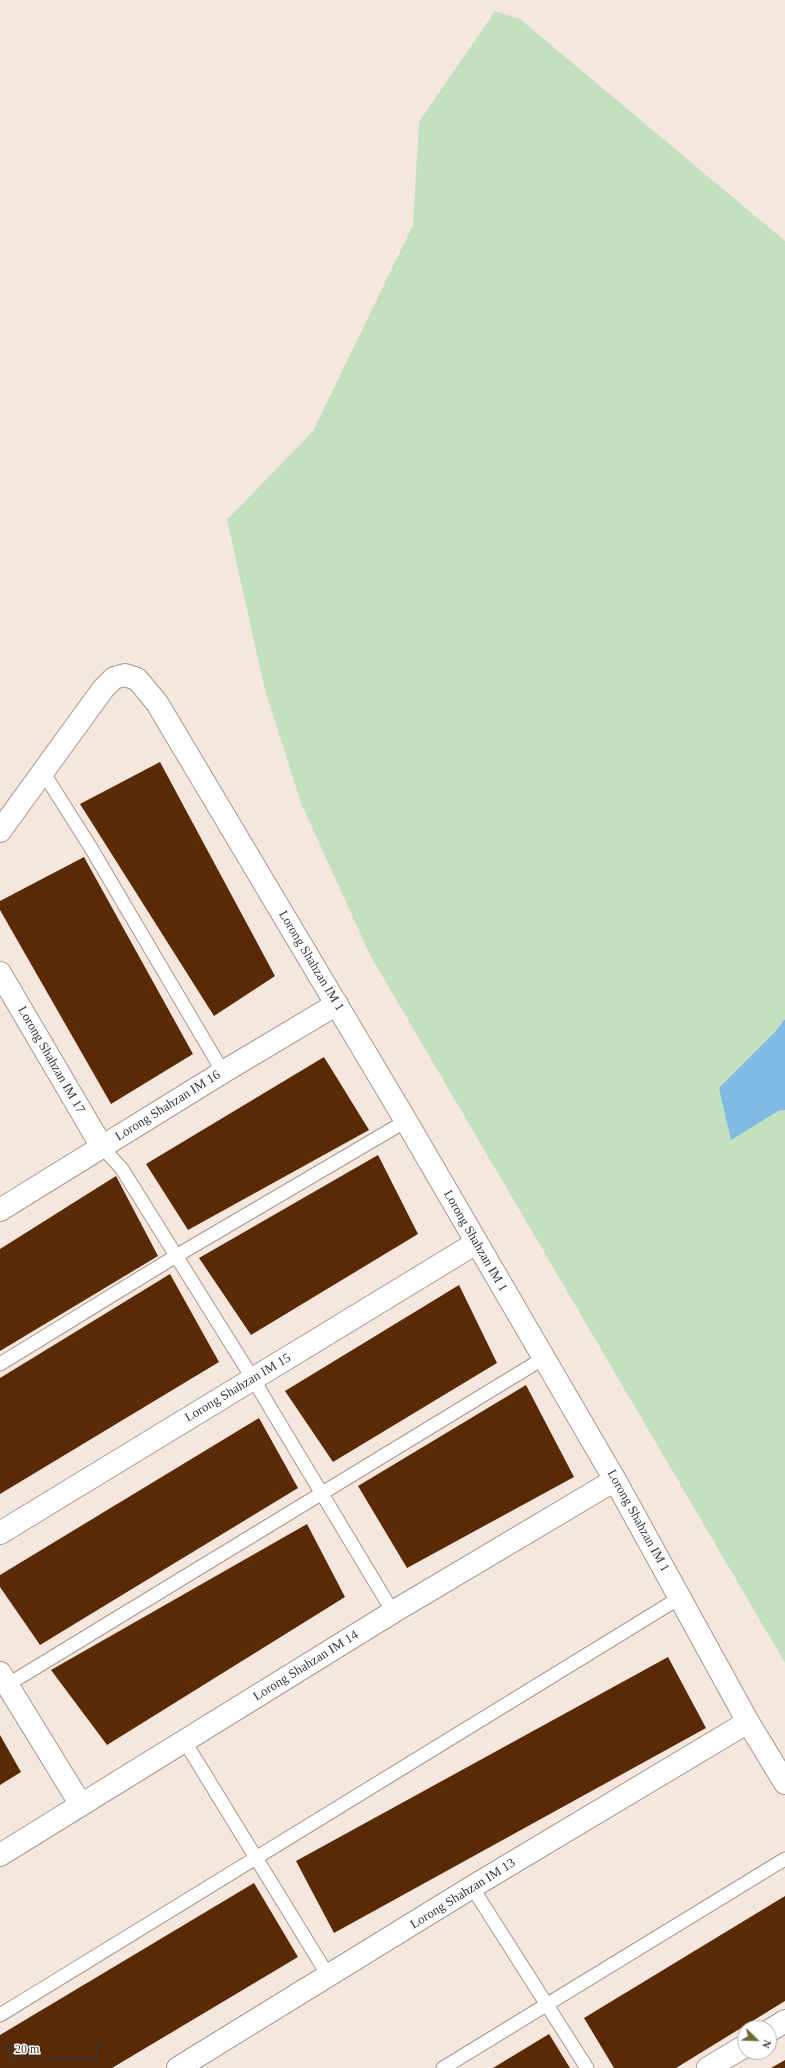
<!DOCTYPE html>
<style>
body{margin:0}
#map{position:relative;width:785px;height:2068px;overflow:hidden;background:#f6e7de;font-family:"Times New Roman",serif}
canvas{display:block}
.north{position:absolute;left:737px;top:2020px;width:40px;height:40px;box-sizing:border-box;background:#fff;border:1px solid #b1afad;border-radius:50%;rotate:113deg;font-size:11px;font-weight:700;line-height:16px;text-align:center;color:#3c3632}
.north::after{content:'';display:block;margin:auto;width:14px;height:18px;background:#716733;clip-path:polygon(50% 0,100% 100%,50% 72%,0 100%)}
.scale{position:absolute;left:8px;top:2042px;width:90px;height:18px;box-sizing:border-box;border:2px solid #3c3632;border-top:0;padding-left:5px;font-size:12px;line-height:14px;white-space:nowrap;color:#3c3632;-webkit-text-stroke:3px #fff;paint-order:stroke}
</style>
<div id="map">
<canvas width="785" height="2068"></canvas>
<div class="north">N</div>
<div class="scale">20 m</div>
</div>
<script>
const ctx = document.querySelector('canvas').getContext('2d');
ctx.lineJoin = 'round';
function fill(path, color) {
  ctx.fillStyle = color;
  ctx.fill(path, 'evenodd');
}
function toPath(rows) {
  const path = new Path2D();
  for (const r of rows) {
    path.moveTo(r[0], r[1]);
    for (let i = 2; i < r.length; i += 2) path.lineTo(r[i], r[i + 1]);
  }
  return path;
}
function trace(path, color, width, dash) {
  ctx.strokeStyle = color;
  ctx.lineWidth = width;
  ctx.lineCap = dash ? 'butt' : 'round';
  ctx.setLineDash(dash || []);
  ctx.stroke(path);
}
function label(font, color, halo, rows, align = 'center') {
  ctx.font = font + ' "Times New Roman",serif';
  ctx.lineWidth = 4;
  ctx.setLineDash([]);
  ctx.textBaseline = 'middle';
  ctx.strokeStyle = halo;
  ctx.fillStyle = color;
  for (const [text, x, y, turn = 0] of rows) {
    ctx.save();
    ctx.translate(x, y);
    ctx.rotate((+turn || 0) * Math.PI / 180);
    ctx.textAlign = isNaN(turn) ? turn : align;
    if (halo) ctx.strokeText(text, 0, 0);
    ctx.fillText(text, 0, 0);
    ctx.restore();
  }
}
fill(toPath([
 [495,11,520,19,785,241,785,1019,775,1032,778,1111,785,1110,785,1663,370,955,301,803,265,690,227,520,313,431,413,225,419,122]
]), '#c3e0bf');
fill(toPath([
 [785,1019,785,1110,778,1111,731,1140,719,1088,775,1032]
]), '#80bae2');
fill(toPath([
 [160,762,275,976,214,1016,80,804],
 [84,857,193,1054,111,1104,0,910,0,901],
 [324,1057,369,1130,188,1230,146,1164],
 [378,1155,418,1234,251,1335,199,1258],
 [116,1176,158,1256,0,1351,0,1249],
 [170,1274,219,1362,0,1494,0,1378],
 [459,1285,497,1363,333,1462,285,1391],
 [526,1385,574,1477,407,1568,358,1486],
 [259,1418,298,1488,40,1645,0,1587,0,1575],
 [307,1524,345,1597,107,1745,51,1670],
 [668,1657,706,1728,334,1933,296,1861],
 [0,1735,21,1772,0,1785],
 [254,1883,298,1957,112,2068,0,2068,0,2035],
 [785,1896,785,2001,676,2068,614,2068,584,2018],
 [549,2034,570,2068,493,2068],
 [785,2060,785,2068,771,2068]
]), '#592a04');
const lane = toPath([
 [43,772,91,848,223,1072],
 [102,1147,122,1169,253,1379,393,1612],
 [0,1364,176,1256,406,1121],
 [7,1685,544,1358],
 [185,1742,329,1977],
 [472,1887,587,2068],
 [0,2015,681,1597],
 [443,2068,785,1859]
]);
const street = toPath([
 [0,831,103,689,114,678,125,675,137,679,157,703,406,1121,615,1480,748,1722,785,1783],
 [0,973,102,1147],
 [0,1210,223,1072,337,1004],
 [0,1533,476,1243],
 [0,1673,81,1805],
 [0,1855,393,1612,615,1480],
 [769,2031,785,2021],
 [178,2068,472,1887,748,1722],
 [708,2068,745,2046]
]);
trace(lane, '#a6988f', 15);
trace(street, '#a6988f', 24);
trace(lane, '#fff', 13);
trace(street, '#fff', 22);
label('13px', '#3c3632', '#fff', [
 ["Lorong Shahzan IM 1",311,961,59],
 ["Lorong Shahzan IM 17",51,1060,60],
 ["Lorong Shahzan IM 16",168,1106,-32],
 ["Lorong Shahzan IM 1",475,1241,60],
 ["Lorong Shahzan IM 15",238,1388,-31],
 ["Lorong Shahzan IM 1",638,1521,61],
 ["Lorong Shahzan IM 14",306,1666,-32],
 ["Lorong Shahzan IM 13",463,1894,-32]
]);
</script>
